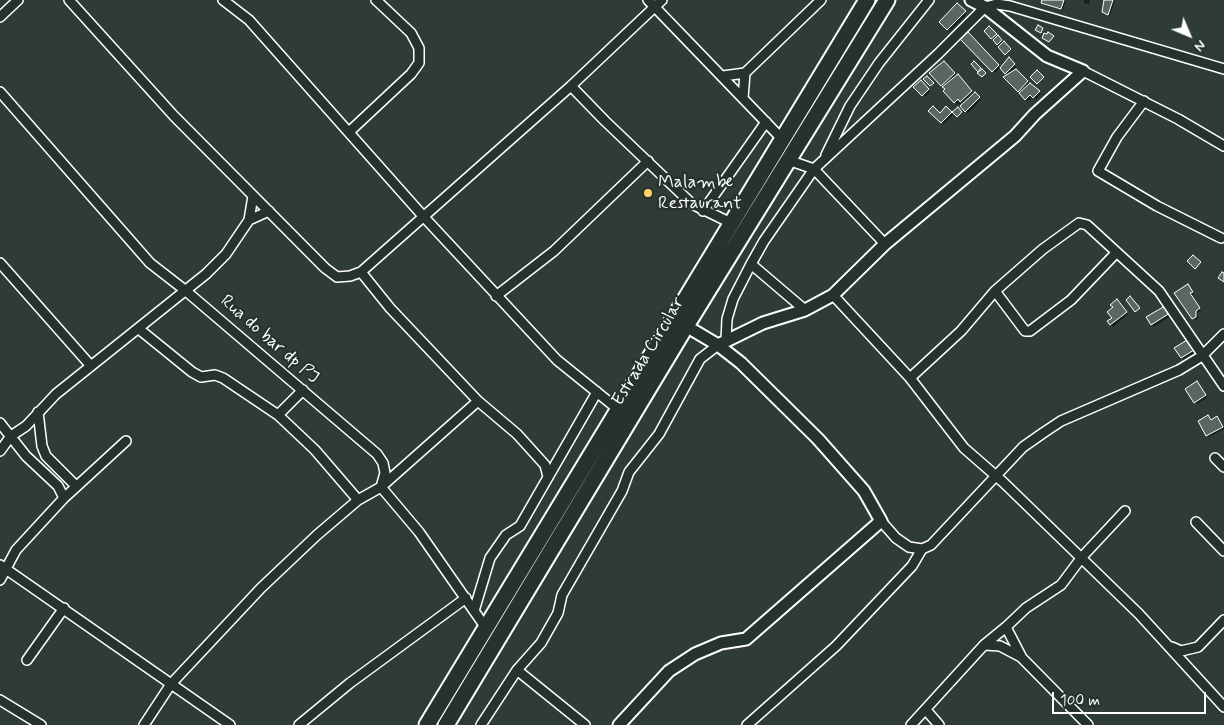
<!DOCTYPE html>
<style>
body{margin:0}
#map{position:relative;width:1224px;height:725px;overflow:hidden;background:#2f3b35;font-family:Mynerve,sans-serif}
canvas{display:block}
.north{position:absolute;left:1164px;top:10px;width:50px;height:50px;-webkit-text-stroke:4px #26332d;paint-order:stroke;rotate:135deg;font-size:14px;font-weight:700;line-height:20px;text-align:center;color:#fff}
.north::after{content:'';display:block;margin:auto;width:18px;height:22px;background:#fff;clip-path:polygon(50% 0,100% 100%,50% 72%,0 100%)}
.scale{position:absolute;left:1052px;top:692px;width:154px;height:22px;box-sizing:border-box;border:2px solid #fff;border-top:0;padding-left:6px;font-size:15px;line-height:18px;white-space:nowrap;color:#fff;-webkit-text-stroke:4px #26332d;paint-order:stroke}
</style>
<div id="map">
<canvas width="1224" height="725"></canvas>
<div class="north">N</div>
<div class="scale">100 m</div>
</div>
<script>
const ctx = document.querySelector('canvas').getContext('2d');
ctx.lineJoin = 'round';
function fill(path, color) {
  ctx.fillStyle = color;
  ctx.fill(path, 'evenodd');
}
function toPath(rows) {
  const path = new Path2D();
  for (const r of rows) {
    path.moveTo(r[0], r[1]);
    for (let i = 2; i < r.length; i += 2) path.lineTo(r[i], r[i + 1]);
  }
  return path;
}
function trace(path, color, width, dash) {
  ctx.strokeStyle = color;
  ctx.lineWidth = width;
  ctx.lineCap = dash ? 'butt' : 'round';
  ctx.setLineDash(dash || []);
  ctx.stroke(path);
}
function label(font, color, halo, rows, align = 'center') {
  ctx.font = font + ' Mynerve,sans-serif';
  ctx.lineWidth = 4.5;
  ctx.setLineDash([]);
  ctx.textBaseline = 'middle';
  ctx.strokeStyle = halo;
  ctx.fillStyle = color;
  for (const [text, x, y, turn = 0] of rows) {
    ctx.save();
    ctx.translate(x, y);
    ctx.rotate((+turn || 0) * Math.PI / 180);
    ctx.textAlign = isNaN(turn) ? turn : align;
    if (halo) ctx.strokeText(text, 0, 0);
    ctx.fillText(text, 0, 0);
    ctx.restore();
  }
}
fill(toPath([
 [1043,0,1066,0,1063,10,1045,4],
 [1084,0,1090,0,1089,4,1084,3],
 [1102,0,1115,0,1110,16,1103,12,1106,1],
 [959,6,966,15,950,31,941,22],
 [989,28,1011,50,1006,55,986,31],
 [968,34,1000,68,995,73,962,39],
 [1011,60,1016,67,1010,73,1016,71,1041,94,1036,99,1033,97,1028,101,1005,77,1008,75,1001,68],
 [944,63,981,100,968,113,961,106,964,104,962,102,958,105,931,74],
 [921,82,930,92,925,97,915,87],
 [946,108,952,114,958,109,962,113,958,117,955,113,944,124,930,111,940,115],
 [1189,288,1194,294,1192,296,1201,311,1197,313,1198,319,1195,320,1176,294],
 [1119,302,1128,314,1113,327,1109,322,1113,318,1114,308],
 [1165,307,1171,316,1154,327,1148,318],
 [1189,344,1195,353,1184,360,1176,348],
 [1199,385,1207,398,1197,404,1195,402],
 [1208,416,1212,421,1219,420,1224,429,1209,437,1207,435]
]), '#0007');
const building = toPath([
 [1042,0,1064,0,1061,9,1041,3,1042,0],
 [1104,0,1113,0,1108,15,1102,12,1104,0],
 [957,3,966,11,947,30,939,22,957,3],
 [1038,25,1043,28,1041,33,1035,30,1038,25],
 [989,26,997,34,991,39,984,31,989,26],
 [968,32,999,65,992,72,960,39,968,32],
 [1048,32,1054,36,1049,42,1042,38,1044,33,1047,34,1048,32],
 [998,35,1002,40,997,45,993,40,998,35],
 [1004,41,1011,49,1005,55,998,47,1004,41],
 [1009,57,1015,64,1005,74,1000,68,1009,57],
 [944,61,955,73,941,86,929,73,944,61],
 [974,61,981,68,978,72,971,64,974,61],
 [982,69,986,73,982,77,977,73,982,69],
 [1016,69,1028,81,1018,92,1003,77,1016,69],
 [1037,70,1044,77,1037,84,1030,77,1037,70],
 [958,74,972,91,960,102,958,99,954,103,943,91,945,89,942,87,958,74],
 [927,76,934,83,930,86,923,79,927,76],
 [921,80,929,89,922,96,913,87,921,80],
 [1030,83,1040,91,1033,98,1030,95,1025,100,1019,93,1030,83],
 [975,92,980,97,965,112,960,106,975,92],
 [933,106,940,113,946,106,952,112,941,123,928,111,933,106],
 [958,107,962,112,957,117,952,112,958,107],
 [1193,255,1201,262,1195,269,1187,261,1193,255],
 [1222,272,1224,273,1224,282,1218,278,1222,272],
 [1188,284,1193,292,1190,293,1200,308,1196,311,1196,317,1192,319,1174,293,1188,284],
 [1130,296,1140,308,1135,312,1126,300,1130,296],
 [1117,299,1127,312,1110,325,1107,321,1112,318,1107,312,1113,307,1110,305,1117,299],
 [1165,306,1170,313,1151,325,1146,317,1165,306],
 [1187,340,1194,350,1181,358,1174,348,1187,340],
 [1197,381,1206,395,1194,403,1185,389,1197,381],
 [1208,415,1211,420,1217,416,1223,427,1206,436,1198,421,1208,415]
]);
fill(building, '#5b6661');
trace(building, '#fff', 1);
const minor = toPath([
 [69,0,174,116,325,268,337,277,350,276,361,272,571,86,662,0],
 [223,0,249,20,423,216,557,360,619,410],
 [648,0,783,140],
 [0,17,18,0],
 [1083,71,1178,119,1224,146],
 [723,76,745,73,821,0],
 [571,86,605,121,692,204,731,223],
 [0,92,150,263,186,291,377,454,383,463,385,473,381,487,419,532,486,628],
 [743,98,745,73],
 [1144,101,1117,137,1098,171,1157,206,1221,238],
 [349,132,411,74,419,63,419,48,411,33,376,0],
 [826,155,850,106,879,63,929,0],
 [788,160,814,169,885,244],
 [703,211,766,122],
 [249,220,269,211],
 [0,263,91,366],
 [751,264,805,310],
 [361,272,390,308,478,401,517,434,545,465,548,477],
 [995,291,1025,331,1030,331,1071,300,1116,253],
 [833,295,910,378,964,448,1003,482,1139,614,1224,707],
 [496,296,554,251,648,161],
 [139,329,192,372,201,377,215,375,223,378,278,415,315,450,358,500],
 [726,341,727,319,733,299,751,264,764,241,814,169,938,54,985,7,997,4,1010,6,1224,69],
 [910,378,961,331,995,291,1043,249,1079,223,1087,225,1159,291,1224,386],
 [38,412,42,446,46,456,76,486],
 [278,415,303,390],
 [0,423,26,456,58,486,64,498],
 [0,451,11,436,26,426,56,394,206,274,226,254,249,220,253,196],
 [1215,458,1224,467],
 [881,521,896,538,909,547,922,549,931,545,1023,447,1043,433,1061,421,1179,370,1202,356,1224,334],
 [1196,522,1224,551],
 [0,565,230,725],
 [0,580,16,550,64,498,126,441],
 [474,611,490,558,506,535,520,526,597,392],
 [1006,627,1026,608,1061,585,1082,557,1125,511],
 [985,645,1000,646,1021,657],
 [1172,647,1181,651,1198,647,1224,620],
 [27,660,64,608],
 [517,670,585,725],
 [0,700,41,725],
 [926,710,939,725],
 [144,725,171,684,261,588,317,535,358,500,381,487,478,401],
 [299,725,350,683,466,598],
 [481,725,517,670,541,643,558,613,562,595,622,491,629,472,659,434,700,359,718,345],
 [747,725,836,646,912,566,922,549],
 [911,725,984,645,1006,627,1022,658,1088,725]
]);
const tertiary = toPath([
 [718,345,763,323,805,310,833,295,885,244,1015,136,1035,114,1083,71,1047,56,985,7,971,0],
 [619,725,669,671,695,654,721,643,746,639,881,521,864,491,818,439,741,363,718,345,686,326]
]);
const primary = toPath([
 [427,725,867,0],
 [446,725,686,326,887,0]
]);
trace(minor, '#fff', 12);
trace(tertiary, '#fff', 15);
trace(primary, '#fff', 19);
trace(minor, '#26332d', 9);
trace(tertiary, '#26332d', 11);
trace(primary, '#26332d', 15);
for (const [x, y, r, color] of [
 [648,193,5,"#ffd166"]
]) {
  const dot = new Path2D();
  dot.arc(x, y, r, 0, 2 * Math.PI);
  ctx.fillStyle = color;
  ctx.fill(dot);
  trace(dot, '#26332d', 2);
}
label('18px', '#fff', '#26332d', [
 ["Malambe",658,183],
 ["Restaurant",658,204]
], 'left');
label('18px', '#fff', '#26332d', [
 ["Rua do bar dp PJ",269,340,41],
 ["Estrada Circular",649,352,-59]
]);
</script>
